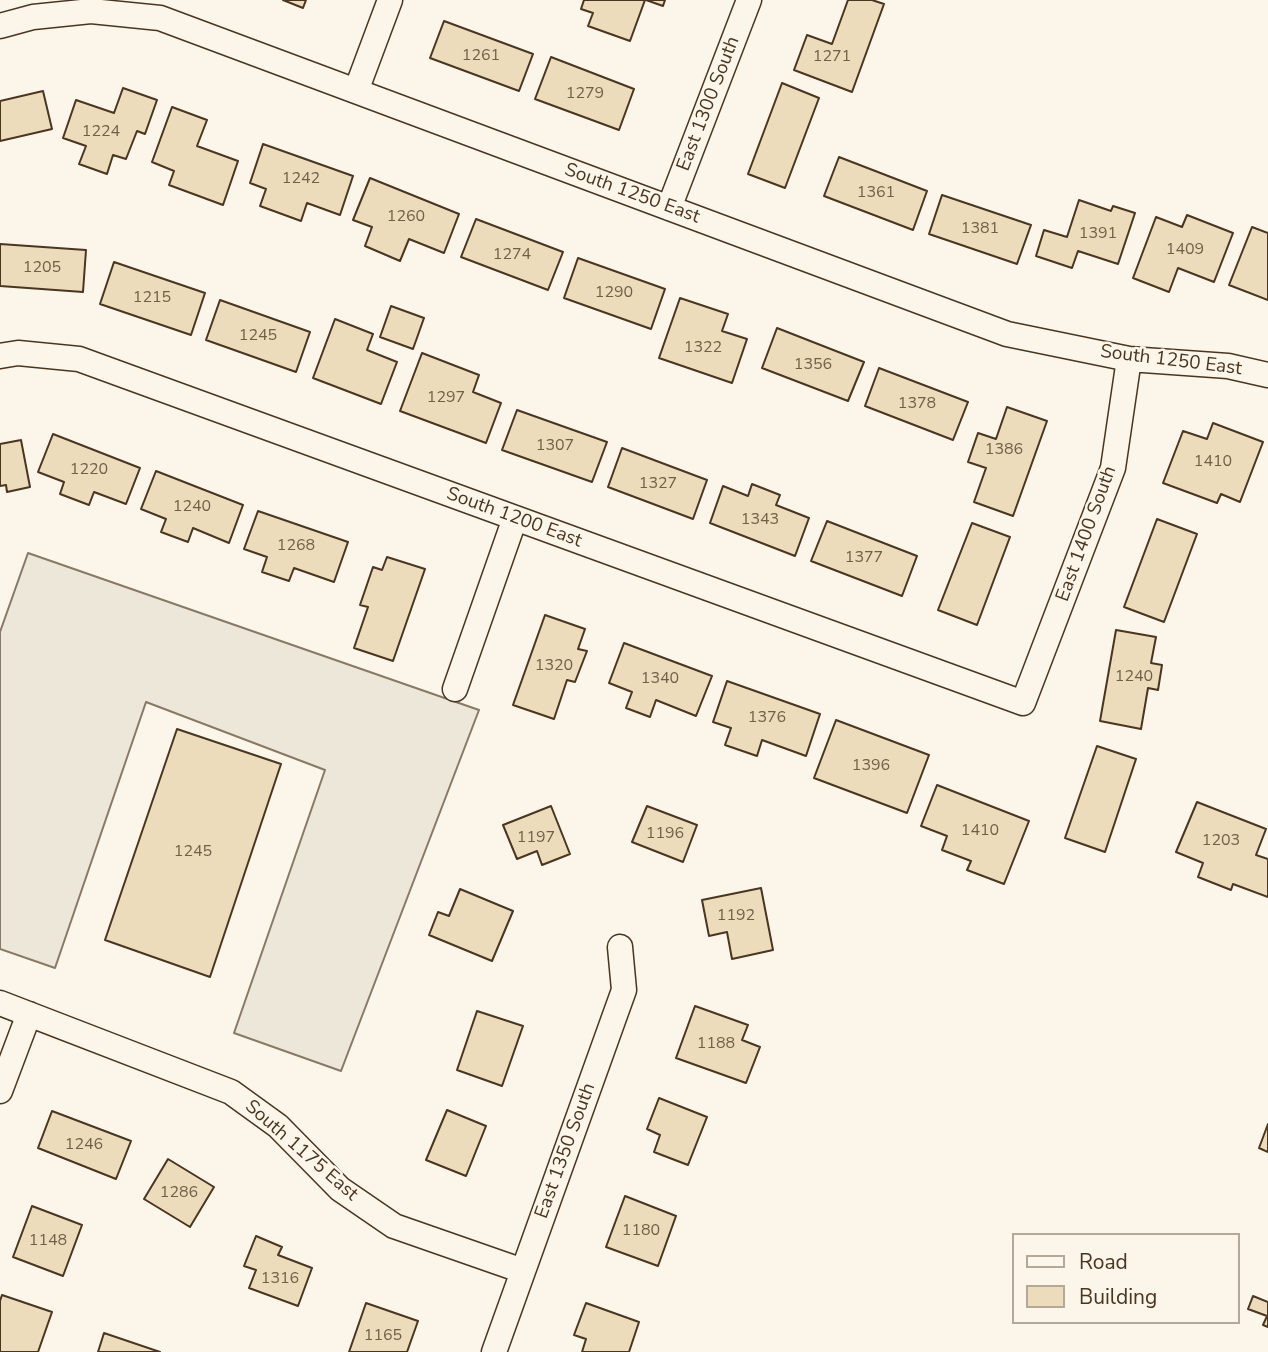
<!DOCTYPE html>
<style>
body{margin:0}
#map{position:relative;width:1268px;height:1352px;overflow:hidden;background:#fbf6e9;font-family:"Nunito Sans",sans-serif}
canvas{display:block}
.legend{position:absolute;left:1012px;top:1233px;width:228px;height:91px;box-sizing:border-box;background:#fbf6e9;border:2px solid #b4a999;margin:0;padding:9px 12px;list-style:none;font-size:21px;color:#4a3520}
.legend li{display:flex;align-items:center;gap:14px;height:35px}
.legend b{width:35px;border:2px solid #b4a999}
</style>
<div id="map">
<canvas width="1268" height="1352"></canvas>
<ul class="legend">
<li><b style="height:9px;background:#fbf6e9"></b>Road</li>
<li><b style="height:19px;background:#ecdcbc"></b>Building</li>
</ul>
</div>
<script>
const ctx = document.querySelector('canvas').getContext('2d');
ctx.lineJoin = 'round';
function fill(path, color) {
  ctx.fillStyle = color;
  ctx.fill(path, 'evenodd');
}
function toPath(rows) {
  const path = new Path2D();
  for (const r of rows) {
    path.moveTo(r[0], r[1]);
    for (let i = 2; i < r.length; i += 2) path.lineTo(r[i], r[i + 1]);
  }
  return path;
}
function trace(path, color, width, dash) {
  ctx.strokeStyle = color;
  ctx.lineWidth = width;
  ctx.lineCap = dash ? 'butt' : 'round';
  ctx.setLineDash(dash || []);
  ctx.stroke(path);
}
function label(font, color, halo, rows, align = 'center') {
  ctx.font = font + ' "Nunito Sans",sans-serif';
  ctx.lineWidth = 5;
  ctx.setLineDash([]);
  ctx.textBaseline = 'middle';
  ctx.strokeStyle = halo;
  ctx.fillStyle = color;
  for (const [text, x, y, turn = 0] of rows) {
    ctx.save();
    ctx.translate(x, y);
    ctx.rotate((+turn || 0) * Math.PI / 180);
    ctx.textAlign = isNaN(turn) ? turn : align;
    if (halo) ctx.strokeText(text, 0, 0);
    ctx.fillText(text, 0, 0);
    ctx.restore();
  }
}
const parking = toPath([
 [28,553,479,710,341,1071,234,1033,325,770,146,702,55,968,0,949,0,632,28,553]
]);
fill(parking, '#ede7d9');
trace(parking, '#887966', 2);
const building = toPath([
 [283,0,306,0,303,8,283,0],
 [584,0,645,0,630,41,588,26,593,13,581,9,584,0],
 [646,0,665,0,663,6,646,0],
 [848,0,872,0,884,4,852,92,794,70,807,35,832,44,848,0],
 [444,21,533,54,519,91,430,58,444,21],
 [551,57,634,89,619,130,535,99,551,57],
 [782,83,819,98,785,188,748,174,782,83],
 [123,88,157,100,145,134,137,131,126,159,113,155,107,174,79,164,86,146,63,138,76,100,114,113,123,88],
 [43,91,52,129,0,141,0,101,43,91],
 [172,107,207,120,197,146,238,161,223,205,169,185,174,171,152,162,172,107],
 [263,144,353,176,340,215,307,203,301,221,260,206,266,189,250,183,263,144],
 [839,157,927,191,913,230,824,196,839,157],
 [370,178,459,214,444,253,409,239,400,261,365,246,372,227,353,220,370,178],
 [942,195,1031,225,1017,264,929,234,942,195],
 [1079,200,1111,211,1113,206,1135,213,1118,264,1078,251,1072,268,1036,256,1044,230,1067,237,1079,200],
 [1187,215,1233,233,1214,282,1178,268,1169,292,1133,278,1156,217,1182,227,1187,215],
 [476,219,563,252,548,290,461,257,476,219],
 [1252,227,1268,233,1268,300,1229,285,1252,227],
 [0,244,86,250,83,292,0,286,0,244],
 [578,258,665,289,651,329,564,298,578,258],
 [114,262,205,293,191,335,100,304,114,262],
 [680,298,728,314,722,331,747,339,732,383,659,358,680,298],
 [220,300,310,332,296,372,206,340,220,300],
 [391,306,424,318,413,349,380,337,391,306],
 [335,319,373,334,367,350,397,362,381,404,313,378,335,319],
 [777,328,864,362,848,401,762,368,777,328],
 [422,353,479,375,473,392,501,403,486,443,400,411,422,353],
 [879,368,968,402,953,440,865,406,879,368],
 [1007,407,1047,421,1013,516,974,502,986,468,968,462,978,433,996,439,1007,407],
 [517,410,607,442,592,482,502,450,517,410],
 [1213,423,1263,442,1240,502,1221,494,1217,503,1163,483,1183,431,1207,439,1213,423],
 [53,434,140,468,126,504,94,492,89,505,60,494,64,482,38,472,53,434],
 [21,440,30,487,7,492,6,485,0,486,0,444,21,440],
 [622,448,707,480,693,519,608,487,622,448],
 [156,471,243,505,229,543,193,528,188,542,161,532,166,519,141,509,156,471],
 [752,484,780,495,776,505,809,518,795,556,710,523,723,486,748,496,752,484],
 [258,511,348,542,334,582,294,568,289,581,262,572,267,557,244,549,258,511],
 [1157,519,1197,534,1164,622,1124,607,1157,519],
 [827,521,917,556,902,596,811,561,827,521],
 [972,523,1010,537,977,625,938,610,972,523],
 [387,557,425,569,393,661,354,648,368,607,360,605,373,567,382,570,387,557],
 [545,615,585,629,578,649,587,651,575,682,567,680,554,719,513,705,545,615],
 [1116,630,1156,637,1151,663,1162,665,1158,690,1148,688,1141,729,1100,721,1116,630],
 [624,643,712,676,696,716,656,700,650,717,626,708,632,692,609,683,624,643],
 [727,681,820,714,806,756,762,740,757,756,725,745,731,728,713,722,727,681],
 [836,720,929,755,907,813,814,778,836,720],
 [177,729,281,764,210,977,105,940,177,729],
 [1097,746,1136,759,1105,852,1065,838,1097,746],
 [937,785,1029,821,1004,884,967,870,971,861,942,850,947,836,921,826,937,785],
 [1197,802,1266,829,1256,855,1268,859,1268,897,1233,884,1231,890,1198,877,1203,863,1176,852,1197,802],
 [551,806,570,854,542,865,537,851,517,859,503,825,551,806],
 [647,806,697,825,683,862,632,842,647,806],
 [761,888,773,950,732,959,727,932,709,936,702,900,761,888],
 [460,889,513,911,492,961,429,935,438,912,449,916,460,889],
 [695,1006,748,1025,742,1040,760,1047,746,1083,676,1058,695,1006],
 [477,1011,523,1026,502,1086,457,1070,477,1011],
 [659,1098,707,1117,688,1165,654,1152,660,1135,647,1129,659,1098],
 [447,1110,486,1126,466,1176,426,1160,447,1110],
 [52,1111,131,1141,116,1179,38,1148,52,1111],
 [1268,1124,1268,1152,1259,1148,1268,1124],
 [168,1159,214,1187,190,1227,144,1199,168,1159],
 [625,1196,676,1216,658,1266,606,1247,625,1196],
 [32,1206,82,1225,63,1276,13,1257,32,1206],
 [256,1236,282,1247,278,1255,312,1268,298,1306,249,1288,256,1270,244,1266,256,1236],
 [2,1295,52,1312,38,1352,0,1352,0,1301,2,1295],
 [1253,1296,1268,1302,1268,1327,1263,1325,1267,1316,1248,1309,1253,1296],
 [366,1303,418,1321,407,1352,349,1352,366,1303],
 [586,1303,639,1322,629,1352,582,1352,586,1339,574,1335,586,1303],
 [104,1333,160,1352,98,1352,104,1333]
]);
fill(building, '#ecdcbc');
trace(building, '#4a3520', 2);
const minor = toPath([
 [0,26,33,17,91,11,160,18,1007,334,1129,359,1228,366,1268,375],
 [356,91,390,0],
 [669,208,749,0],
 [0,356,18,353,79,359,1023,703,1113,468,1129,359],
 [455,689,515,518],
 [0,1003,231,1092,278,1126,340,1189,394,1226,523,1271],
 [0,1091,29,1014],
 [494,1352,624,990,620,947]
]);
trace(minor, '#4a3520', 27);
trace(minor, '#fbf6e9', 24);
label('16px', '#725f47', null, [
 ["1261",481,56],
 ["1271",832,57],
 ["1279",585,94],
 ["1224",101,132],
 ["1242",301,179],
 ["1361",876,193],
 ["1260",406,217],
 ["1381",980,229],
 ["1391",1098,234],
 ["1409",1185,250],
 ["1274",512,255],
 ["1205",42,268],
 ["1290",614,293],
 ["1215",152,298],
 ["1245",258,336],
 ["1322",703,348],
 ["1356",813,365],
 ["1297",446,398],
 ["1378",917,404],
 ["1307",555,446],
 ["1386",1004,450],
 ["1410",1213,462],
 ["1220",89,470],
 ["1327",658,484],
 ["1240",192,507],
 ["1343",760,520],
 ["1268",296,546],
 ["1377",864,558],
 ["1320",554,666],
 ["1240",1134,677],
 ["1340",660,679],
 ["1376",767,718],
 ["1396",871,766],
 ["1410",980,831],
 ["1196",665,834],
 ["1197",536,838],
 ["1203",1221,841],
 ["1245",193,852],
 ["1192",736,916],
 ["1188",716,1044],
 ["1246",84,1145],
 ["1286",179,1193],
 ["1180",641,1231],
 ["1148",48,1241],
 ["1316",280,1279],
 ["1165",383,1336]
]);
label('19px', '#4a3520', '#fbf6e9', [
 ["East 1300 South",709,104,-69],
 ["South 1250 East",632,194,20],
 ["South 1250 East",1171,361,7],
 ["South 1200 East",514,518,20],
 ["East 1400 South",1087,534,-70],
 ["South 1175 East",301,1151,41],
 ["East 1350 South",566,1151,-70]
]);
</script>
